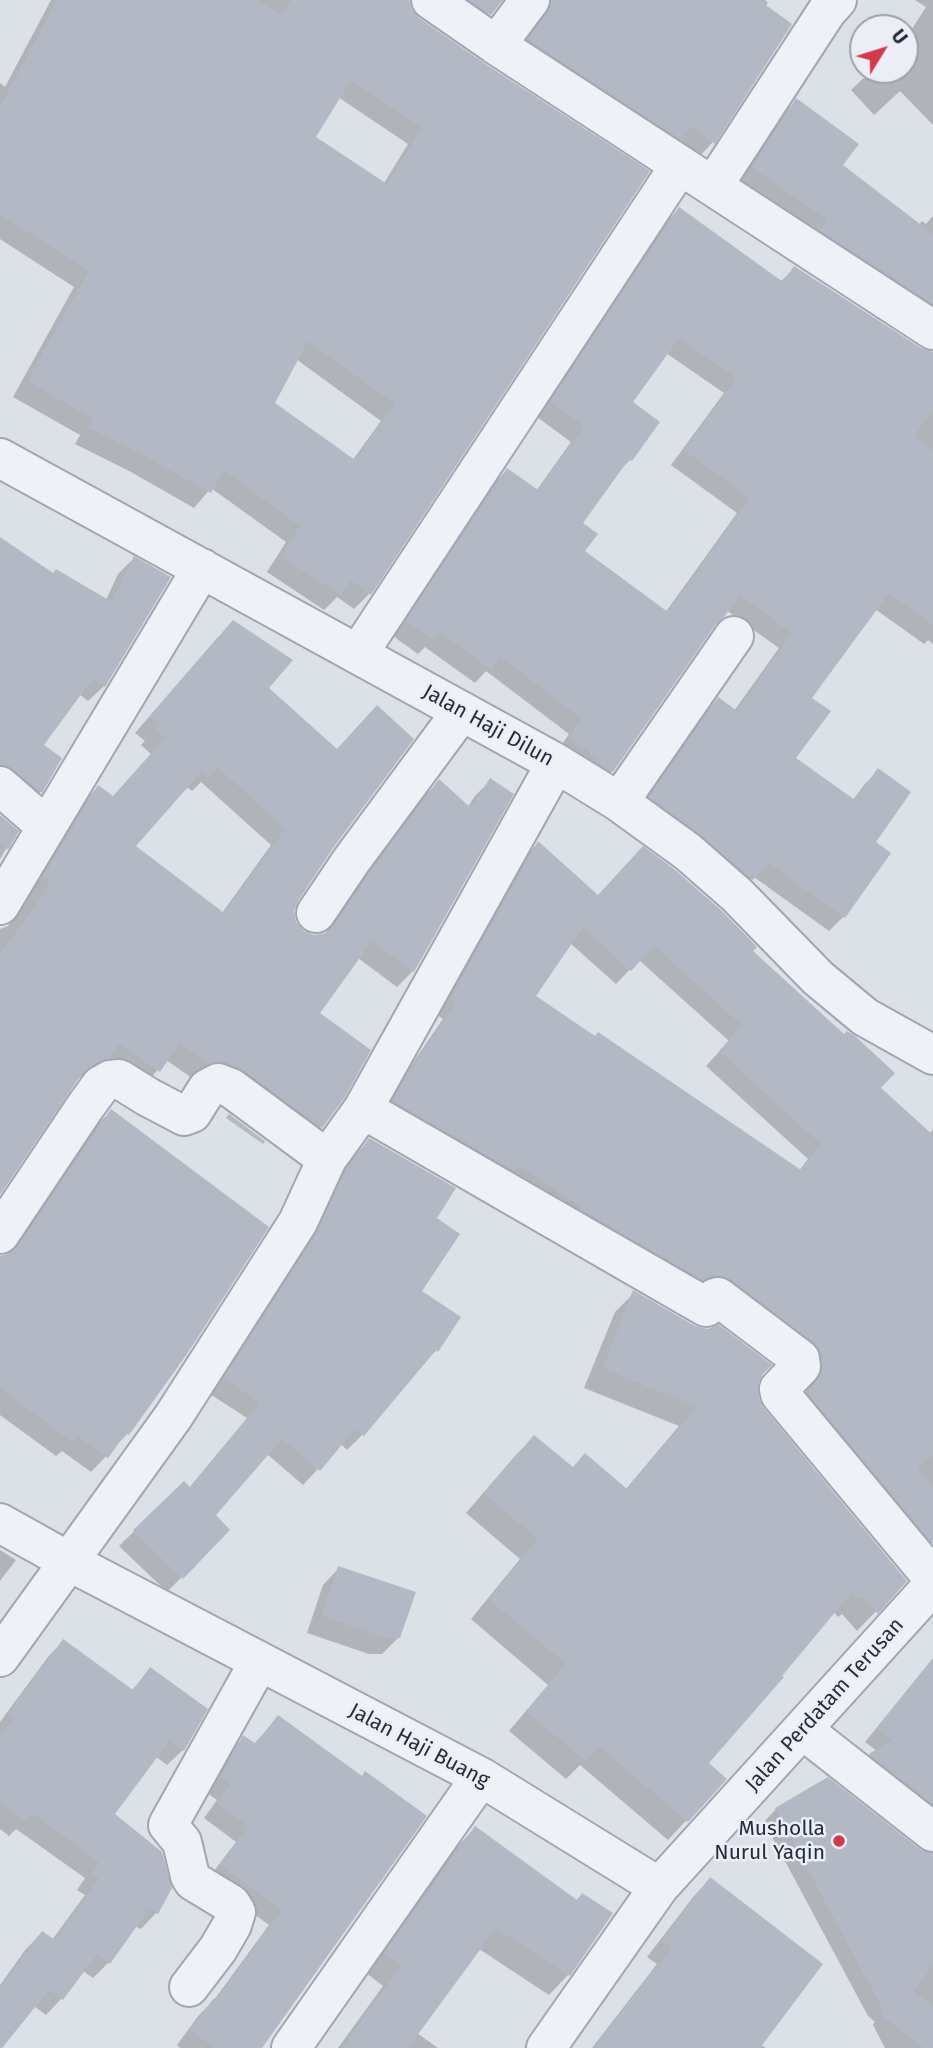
<!DOCTYPE html>
<style>
body{margin:0}
#map{position:relative;width:933px;height:2048px;overflow:hidden;background:#dce0e7;font-family:"Fira Sans",sans-serif}
canvas{display:block}
.north{position:absolute;left:849px;top:14px;width:70px;height:70px;box-sizing:border-box;background:#ebeff5;border:2px solid #9ca1ab;border-radius:50%;rotate:52deg;font-size:19px;font-weight:700;line-height:28px;text-align:center;color:#252d3d}
.north::after{content:'';display:block;margin:auto;width:24px;height:32px;background:#d4384d;clip-path:polygon(50% 0,100% 100%,50% 72%,0 100%)}
</style>
<div id="map">
<canvas width="933" height="2048"></canvas>
<div class="north">U</div>
</div>
<script>
const ctx = document.querySelector('canvas').getContext('2d');
ctx.lineJoin = 'round';
function fill(path, color) {
  ctx.fillStyle = color;
  ctx.fill(path, 'evenodd');
}
function toPath(rows) {
  const path = new Path2D();
  for (const r of rows) {
    path.moveTo(r[0], r[1]);
    for (let i = 2; i < r.length; i += 2) path.lineTo(r[i], r[i + 1]);
  }
  return path;
}
function trace(path, color, width, dash) {
  ctx.strokeStyle = color;
  ctx.lineWidth = width;
  ctx.lineCap = dash ? 'butt' : 'round';
  ctx.setLineDash(dash || []);
  ctx.stroke(path);
}
function label(font, color, halo, rows, align = 'center') {
  ctx.font = font + ' "Fira Sans",sans-serif';
  ctx.lineWidth = 5;
  ctx.setLineDash([]);
  ctx.textBaseline = 'middle';
  ctx.strokeStyle = halo;
  ctx.fillStyle = color;
  for (const [text, x, y, turn = 0] of rows) {
    ctx.save();
    ctx.translate(x, y);
    ctx.rotate((+turn || 0) * Math.PI / 180);
    ctx.textAlign = isNaN(turn) ? turn : align;
    if (halo) ctx.strokeText(text, 0, 0);
    ctx.fillText(text, 0, 0);
    ctx.restore();
  }
}
fill(toPath([
 [51,0,408,0,410,11,417,19,483,65,370,593,354,609,337,597,324,610,267,572,286,542,211,488,194,508,131,472,75,444,80,435,13,397,74,287,0,239,0,83,5,87],
 [338,97,408,144,384,183,314,138],
 [296,359,381,421,352,461,272,403],
 [432,0,500,0,474,29],
 [529,0,765,0,768,3,765,7,713,142,698,158,513,56,532,31,537,20],
 [915,0,933,0,933,125,900,91,874,115,851,90,872,70,905,70,905,40,926,7],
 [797,100,841,166,918,225,922,221,926,224,933,216,933,329,738,182,782,115],
 [679,209,780,282,795,268,920,350,933,353,933,644,928,640,924,644,875,609,810,698,794,758,853,800,864,785,878,771,873,843,889,854,843,917,829,931,754,877,737,894,636,812,704,714,718,699,734,711,779,648,726,610,712,626,612,771,597,786,556,753,569,734,486,671,475,683,425,647,418,654,393,636,492,485,507,470,536,491,571,442,537,417,664,224],
 [666,353,724,393,671,465,737,513,665,613,583,552,581,523,618,472,630,460,631,402],
 [0,539,52,575,106,600,118,574,134,558,104,686,88,701,79,694,41,745,60,759,40,792,25,807,0,786],
 [218,637,266,688,332,847,296,900,293,911,294,923,303,933,314,936,324,935,354,891,423,797,439,782,467,808,475,796,491,780,512,794,413,971,397,987,358,958,318,1013,321,1127,305,1143,192,1078,166,1060,143,1087,105,1060,92,1073,82,1076,76,1080,0,1192,0,929,8,926,82,803,98,787,112,798,151,754,141,745,145,741,135,733],
 [201,782,271,845,222,913,133,846,187,787,192,791],
 [0,817,16,832,0,859],
 [538,843,597,897,750,951,878,1089,929,1134,933,1129,933,1542,917,1556,803,1398,808,1388,808,1371,379,1116,392,1093,443,1019,436,1014,523,858],
 [570,943,616,984,639,960,729,1041,706,1066,808,1159,799,1171,534,996],
 [111,1111,127,1434,91,1472,62,1451,56,1456,0,1415,0,1257,9,1254,95,1127],
 [369,1140,435,1219,420,1292,437,1350,421,1365,362,1435,347,1450,341,1444,303,1485,267,1454,214,1515,228,1530,167,1592,119,1546,184,1483,189,1488,247,1418,210,1394,332,1187,355,1155],
 [634,1293,756,1383,757,1399,761,1408,905,1581,857,1631,842,1614,838,1617,834,1612,707,1763,725,1779,668,1840,580,1765,566,1779,509,1731,548,1685,471,1619,520,1559,466,1513,515,1456,534,1437,572,1468,625,1490,679,1426,584,1388,615,1312],
 [0,1550,16,1560,0,1581],
 [339,1568,399,1637,382,1654,369,1654,307,1633,323,1585],
 [63,1641,131,1691,151,1669,183,1750,167,1765,155,1756,113,1815,170,1888,156,1913,141,1929,135,1926,109,1962,93,1978,83,1971,61,1999,46,2015,34,2006,0,2048,0,1985,26,1949,42,1933,52,1940,85,1895,77,1890,85,1878,16,1829,9,1836,0,1829,0,1722,48,1657],
 [933,1658,933,1826,858,1767,870,1755,877,1751,865,1742],
 [278,1717,362,1777,260,2048,180,2048,177,2045,199,2015,214,2000,269,1925,207,1880,236,1842,204,1818,217,1800,206,1792,229,1752,244,1737,254,1744],
 [776,1809,933,1855,933,2042,928,2048,885,2048,873,2025,875,2022,868,2016,764,1822],
 [475,1828,575,1901,582,1895,611,1914,568,1975,549,1995,479,1949,417,2033,438,2048,338,2048,383,1986,366,1973,456,1848],
 [710,1879,760,2044,766,2048,592,2048,657,1964,647,1957,694,1896]
]), '#0003');
fill(toPath([
 [57,0,257,0,281,15,291,0,409,0,412,10,419,18,484,63,650,171,371,595,351,580,341,595,281,556,300,526,224,470,211,493,147,457,89,428,94,419,27,381,89,271,0,214,0,107],
 [351,80,422,128,387,184,316,137],
 [308,341,395,404,355,460,275,403],
 [469,0,503,0,491,15],
 [551,0,759,0,792,24,715,144,690,126,680,139,528,39,547,13],
 [796,98,859,144,843,165,933,234,933,304,820,230,827,220,752,167],
 [679,207,783,282,794,266,921,348,933,352,933,410,914,436,933,450,933,625,889,593,812,698,831,711,796,758,855,800,878,768,911,792,876,842,891,853,845,918,769,863,753,880,702,836,649,797,718,697,737,711,792,633,740,595,724,617,716,624,613,772,597,762,599,759,569,737,582,719,500,656,491,669,440,632,434,641,406,620,507,468,538,490,584,426,550,402],
 [679,338,737,378,684,450,750,498,668,612,585,551,598,534,583,523,629,459,632,461,660,422,633,402],
 [0,537,53,573,56,569,112,602,134,556,171,577,105,687,93,678,44,745,62,758,42,793,14,770,5,765,0,765],
 [233,620,293,660,269,688,337,749,377,705,414,739,333,848,298,901,294,911,296,922,304,931,314,935,325,933,334,926,369,874,439,779,471,808,490,778,514,794,414,972,372,941,320,1013,371,1050,345,1097,322,1128,244,1070,225,1062,216,1061,208,1064,180,1043,160,1072,119,1044,110,1058,99,1061,83,1072,0,1195,0,954,47,890,45,889,50,881,43,876,98,785,113,796,165,738,155,729,159,724,149,717],
 [218,767,285,829,224,913,136,846,202,771,209,777],
 [0,815,19,831,8,850,0,844],
 [538,841,598,895,643,846,674,869,722,911,757,947,753,951,844,1034,847,1031,855,1036,895,1073,881,1088,933,1135,933,1455,917,1469,933,1488,933,1544,807,1392,817,1381,822,1372,822,1356,813,1342,731,1279,721,1275,711,1276,703,1280,584,1211,575,1203,519,1165,515,1171,393,1101,406,1076,456,1003,450,999],
 [583,927,631,971,654,946,742,1025,719,1051,821,1144,801,1170,598,1032,595,1036,536,996],
 [111,1109,269,1227,187,1354,129,1435,126,1433,108,1458,77,1436,73,1442,0,1388,0,1256,10,1253,18,1246],
 [229,1114,265,1141,263,1144,226,1118],
 [369,1138,456,1188,437,1218,460,1234,422,1291,461,1317,438,1352,436,1350,364,1436,355,1429,320,1471,282,1439,216,1515,230,1530,183,1579,133,1530,184,1481,190,1487,260,1403,224,1378,316,1234,346,1170],
 [633,1290,695,1326,708,1329,718,1324,772,1365,763,1374,758,1384,759,1398,763,1407,907,1581,878,1614,862,1596,858,1599,852,1592,782,1676,784,1677,709,1763,727,1779,688,1822,599,1746,586,1761,526,1711,566,1664,489,1599,538,1539,484,1493,534,1435,573,1467,585,1453,627,1489,697,1407,603,1368],
 [338,1566,416,1592,400,1638,386,1638,322,1616],
 [63,1639,133,1690,150,1667,208,1709,184,1751,170,1740,115,1814,162,1852,172,1888,158,1914,149,1909,110,1964,97,1954,63,2000,49,1990,2,2048,0,2048,0,1988,42,1931,55,1940,99,1878,92,1874,99,1862,32,1813,26,1821,0,1802,0,1736,14,1717,9,1713],
 [933,1658,933,1804,869,1754,892,1740,877,1728],
 [278,1715,362,1776,365,1771,427,1816,262,2048,215,2048,190,2030,214,1998,216,2000,282,1910,220,1865,249,1826,217,1803,230,1785,220,1777,243,1735,256,1744],
 [828,1777,920,1849,933,1853,933,1965,913,1991,933,2006,933,2048,924,2048,881,2015,884,2011,775,1808],
 [475,1826,577,1900,582,1893,613,1913,570,1976,496,1928,408,2048,342,2048,401,1966,384,1953],
 [710,1877,823,1964,760,2048,594,2048,672,1947,662,1940]
]), '#b3b9c4');
const minor = toPath([
 [431,0,496,45,933,330],
 [496,45,530,0],
 [713,186,827,11,837,0],
 [0,458,556,763,619,802,688,852,737,895,818,978,865,1017,933,1055],
 [358,654,680,165],
 [0,786,47,827],
 [619,802,734,636],
 [0,905,202,568],
 [316,913,351,861,462,711],
 [363,1109,706,1307,715,1298,718,1297,800,1359,801,1366,779,1389,780,1394,933,1578],
 [0,1234,85,1107,101,1085,110,1080,119,1079,148,1097,184,1116,192,1113,207,1089,218,1083,231,1088,327,1159],
 [0,1523,68,1561,481,1777,659,1887],
 [0,1657,173,1417,298,1222,327,1159,363,1109,556,763],
 [803,1730,933,1832],
 [189,1987,218,1949,232,1925,236,1912,231,1904,193,1881,190,1876,182,1842,168,1825,259,1662],
 [291,2048,481,1777],
 [546,2048,659,1887,933,1585]
]);
trace(minor, '#a1a7b1', 42);
trace(minor, '#eef1f5', 38);
for (const [x, y, r, color] of [
 [839,1841,7,"#d4384d"]
]) {
  const dot = new Path2D();
  dot.arc(x, y, r, 0, 2 * Math.PI);
  ctx.fillStyle = color;
  ctx.fill(dot);
  trace(dot, '#ebeff5', 2.5);
}
label('21px', '#252d3d', '#ebeff5', [
 ["Jalan Haji Dilun",488,726,29],
 ["Jalan Perdatam Terusan",825,1705,-48],
 ["Jalan Haji Buang",419,1746,28]
]);
label('21px', '#252d3d', '#ebeff5', [
 ["Musholla",825,1829],
 ["Nurul Yaqin",825,1853]
], 'right');
</script>
